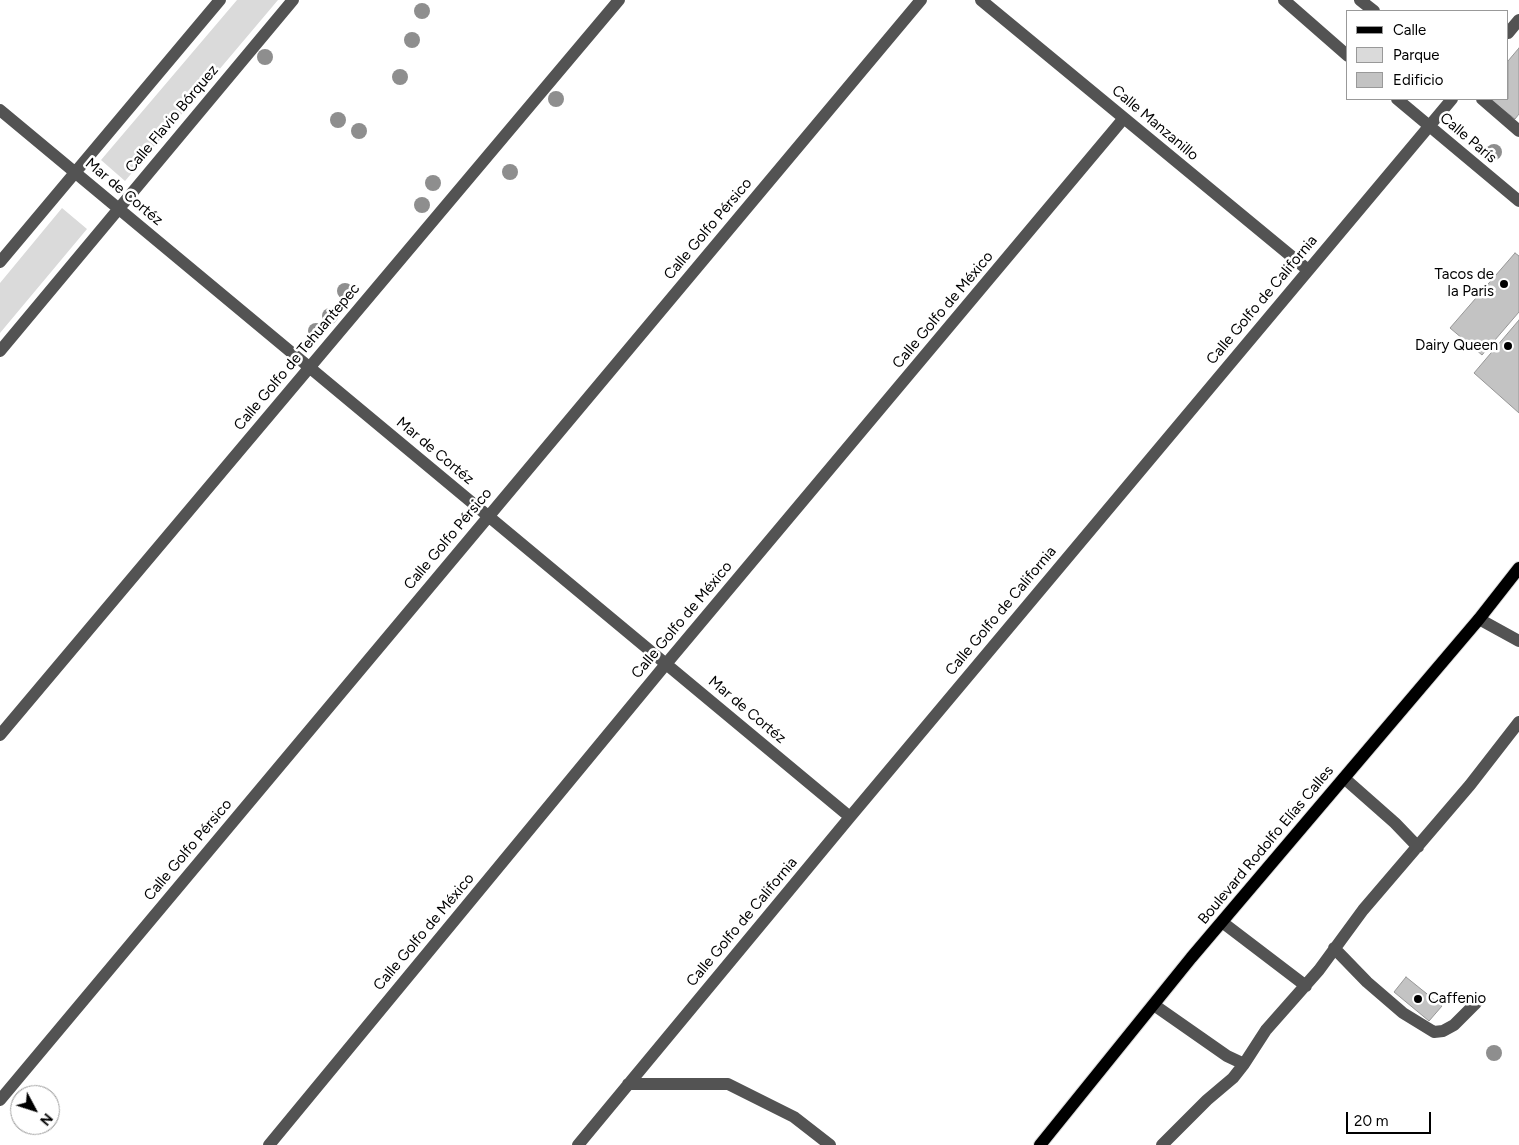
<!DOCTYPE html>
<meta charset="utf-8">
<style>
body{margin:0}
#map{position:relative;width:1519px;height:1145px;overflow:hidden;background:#fff;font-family:Figtree,sans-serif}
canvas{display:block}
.legend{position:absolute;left:1346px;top:10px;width:162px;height:90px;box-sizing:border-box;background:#fff;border:1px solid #999;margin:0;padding:6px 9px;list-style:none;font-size:15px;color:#000}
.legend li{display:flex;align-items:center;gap:10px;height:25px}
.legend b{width:25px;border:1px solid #999}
.north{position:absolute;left:10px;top:1085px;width:50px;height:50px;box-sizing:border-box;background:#fff;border:1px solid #999;border-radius:50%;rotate:130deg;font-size:14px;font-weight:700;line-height:20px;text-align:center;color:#000}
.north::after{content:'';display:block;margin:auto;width:18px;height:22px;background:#000;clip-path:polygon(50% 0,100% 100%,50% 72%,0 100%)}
.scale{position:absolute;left:1346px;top:1112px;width:85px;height:22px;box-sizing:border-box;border:2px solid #000;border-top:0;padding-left:6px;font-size:15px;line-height:18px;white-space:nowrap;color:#000;-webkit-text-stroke:4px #fff;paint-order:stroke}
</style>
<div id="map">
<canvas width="1519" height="1145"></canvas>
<ul class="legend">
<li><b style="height:6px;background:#000"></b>Calle</li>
<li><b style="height:14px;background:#dadada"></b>Parque</li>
<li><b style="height:14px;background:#c3c3c3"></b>Edificio</li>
</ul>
<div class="north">N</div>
<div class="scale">20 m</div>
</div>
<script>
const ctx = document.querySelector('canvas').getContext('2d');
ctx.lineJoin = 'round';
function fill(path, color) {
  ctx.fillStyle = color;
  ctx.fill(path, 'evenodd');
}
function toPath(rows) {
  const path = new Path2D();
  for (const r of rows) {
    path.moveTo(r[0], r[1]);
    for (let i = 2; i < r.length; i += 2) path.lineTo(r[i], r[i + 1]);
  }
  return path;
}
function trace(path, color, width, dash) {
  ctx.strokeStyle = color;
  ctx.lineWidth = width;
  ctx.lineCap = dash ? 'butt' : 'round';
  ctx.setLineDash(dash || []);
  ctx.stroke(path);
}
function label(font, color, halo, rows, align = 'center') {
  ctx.font = font + ' Figtree,sans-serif';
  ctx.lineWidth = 5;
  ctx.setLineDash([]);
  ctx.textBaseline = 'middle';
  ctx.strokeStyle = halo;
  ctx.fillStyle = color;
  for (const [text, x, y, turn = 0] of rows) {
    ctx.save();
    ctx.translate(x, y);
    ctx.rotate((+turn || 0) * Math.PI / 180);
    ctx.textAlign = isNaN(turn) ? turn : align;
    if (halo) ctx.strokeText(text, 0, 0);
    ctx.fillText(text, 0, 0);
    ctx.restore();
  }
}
fill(toPath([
 [237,0,278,0,125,181,101,160],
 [62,208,87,229,0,333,0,283]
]), '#dadada');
const building = toPath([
 [1519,48,1519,114,1515,119,1489,99,1508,99,1508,61,1519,48],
 [1515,253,1519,256,1519,312,1482,355,1450,328,1515,253],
 [1519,320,1519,413,1474,373,1519,320],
 [1406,977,1442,1006,1429,1021,1394,992,1406,977]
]);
fill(building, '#c3c3c3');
trace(building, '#979797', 1);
const major = toPath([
 [1040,1145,1191,958,1479,619,1519,568]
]);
trace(major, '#dbdbdb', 14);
trace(toPath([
 [981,0,1308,270],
 [1284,0,1348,56],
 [1360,0,1374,11],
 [1508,33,1519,20],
 [1397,99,1519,201],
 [1482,99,1519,131],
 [0,110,850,817],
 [0,262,220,0],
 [0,351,293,0],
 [1479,619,1519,641],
 [0,735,619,0],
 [1344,778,1395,823,1418,847],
 [1222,922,1306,986],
 [1334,948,1367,982,1403,1013,1434,1032,1443,1031,1454,1025,1476,1003],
 [1154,1005,1227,1056,1244,1064],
 [628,1084,728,1084,794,1117,830,1145],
 [0,1100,921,0],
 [269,1145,666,664,1124,118],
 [578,1145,850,817,1452,99],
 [1162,1145,1207,1100,1233,1078,1244,1064,1266,1030,1319,970,1363,910,1470,785,1519,722]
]), '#535353', 12);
trace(major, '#000', 12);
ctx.fillStyle = '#8e8e8e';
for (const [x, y] of [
 [422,11],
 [412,40],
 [265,57],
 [400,77],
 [556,99],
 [338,120],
 [359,131],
 [1494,152],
 [510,172],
 [433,183],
 [422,205],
 [345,291],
 [330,316],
 [316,331],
 [1494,1053]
]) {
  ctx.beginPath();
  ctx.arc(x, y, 8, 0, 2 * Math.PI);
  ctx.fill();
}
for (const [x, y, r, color] of [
 [1504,284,5,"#000"],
 [1508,346,5,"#000"],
 [1418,999,5,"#000"]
]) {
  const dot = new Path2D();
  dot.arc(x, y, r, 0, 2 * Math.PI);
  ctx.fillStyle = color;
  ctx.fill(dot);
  trace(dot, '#fff', 2);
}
label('15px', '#000', '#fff', [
 ["Calle Flavio Bórquez",172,119,-50],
 ["Calle Manzanillo",1155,123,40],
 ["Calle París",1468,138,40],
 ["Mar de Cortéz",124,192,40],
 ["Calle Golfo Pérsico",708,229,-50],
 ["Calle Golfo de California",1262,300,-50],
 ["Calle Golfo de México",943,310,-50],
 ["Calle Golfo de Tehuantepec",297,357,-50],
 ["Mar de Cortéz",435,451,40],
 ["Calle Golfo Pérsico",448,539,-50],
 ["Calle Golfo de California",1001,611,-50],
 ["Calle Golfo de México",682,620,-50],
 ["Mar de Cortéz",747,710,40],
 ["Boulevard Rodolfo Elías Calles",1266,845,-50],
 ["Calle Golfo Pérsico",188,850,-50],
 ["Calle Golfo de California",742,922,-50],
 ["Calle Golfo de México",424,932,-50]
]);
label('15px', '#000', '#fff', [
 ["Tacos de",1494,275],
 ["la Paris",1494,292],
 ["Dairy Queen",1498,346],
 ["Caffenio",1428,999,"left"]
], 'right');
</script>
